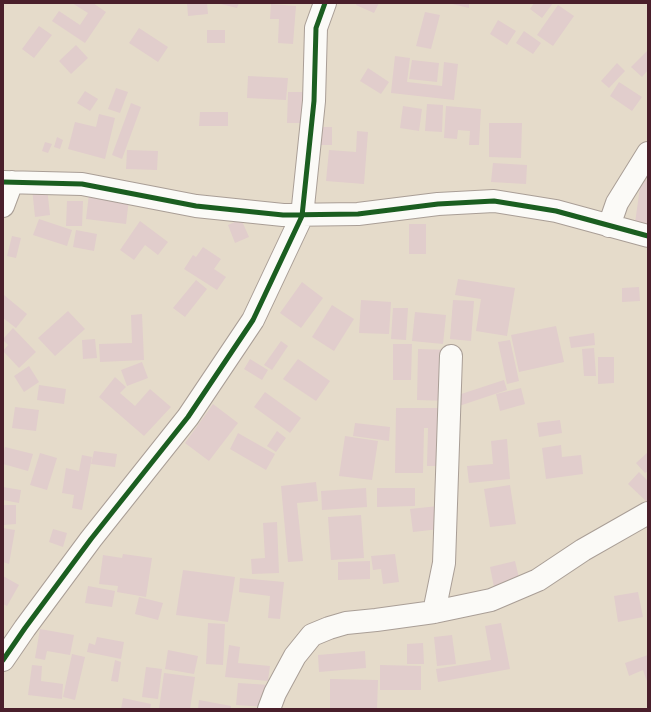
<!DOCTYPE html>
<style>
body{margin:0}
#map{position:relative;width:651px;height:712px;overflow:hidden;background:#e5dbca;font-family:Cardo,serif}
canvas{display:block}
.frame{position:absolute;inset:0;border:4px solid #4a1f2b;pointer-events:none}
</style>
<div id="map">
<canvas width="651" height="712"></canvas>
<div class="frame"></div>
</div>
<script>
const ctx = document.querySelector('canvas').getContext('2d');
ctx.lineJoin = 'round';
function fill(path, color) {
  ctx.fillStyle = color;
  ctx.fill(path, 'evenodd');
}
function toPath(rows) {
  const path = new Path2D();
  for (const r of rows) {
    path.moveTo(r[0], r[1]);
    for (let i = 2; i < r.length; i += 2) path.lineTo(r[i], r[i + 1]);
  }
  return path;
}
function trace(path, color, width, dash) {
  ctx.strokeStyle = color;
  ctx.lineWidth = width;
  ctx.lineCap = dash ? 'butt' : 'round';
  ctx.setLineDash(dash || []);
  ctx.stroke(path);
}
fill(toPath([
 [72,3,93,3,106,12,85,43,52,21,59,11,80,25,88,13],
 [187,3,207,3,208,14,188,16],
 [217,3,239,3,237,8],
 [357,3,379,3,374,13,356,5],
 [448,3,469,3,469,8],
 [534,3,553,3,542,18,530,9],
 [271,4,296,6,293,44,278,43,279,19,270,19],
 [558,5,574,16,553,46,537,35],
 [425,12,440,15,431,49,416,46],
 [498,20,516,31,507,45,490,34],
 [39,26,52,35,34,58,22,49],
 [139,28,168,47,158,62,129,43],
 [207,30,225,30,225,43,207,43],
 [524,31,541,43,533,54,516,43],
 [76,45,88,58,71,74,59,61],
 [648,50,648,70,642,77,631,67],
 [395,56,410,58,407,82,442,86,444,62,458,64,454,100,391,93],
 [412,60,439,63,437,82,409,79],
 [617,63,625,71,609,88,601,81],
 [368,68,389,82,381,94,360,81],
 [248,76,288,78,286,100,247,98],
 [619,82,642,97,632,111,610,96],
 [116,88,128,92,120,113,108,109],
 [85,91,98,99,90,111,77,103],
 [288,92,304,92,304,123,287,123],
 [131,103,141,107,122,159,112,155],
 [427,104,443,105,442,132,425,131],
 [403,106,422,109,419,131,400,128],
 [446,106,481,109,479,145,469,145,470,131,458,130,457,139,444,138],
 [200,112,228,112,228,126,199,126],
 [99,114,115,118,105,159,68,149,75,122,96,127],
 [489,123,522,123,521,158,489,157],
 [322,127,332,127,332,145,321,145],
 [357,131,368,132,364,184,326,181,329,150,356,152],
 [57,137,63,140,60,149,54,147],
 [45,142,52,144,48,153,42,151],
 [127,150,158,151,157,170,126,169],
 [493,163,527,165,526,184,491,182],
 [641,180,648,180,648,224,635,223],
 [47,187,50,215,35,217,32,188],
 [89,194,129,199,126,224,86,219],
 [67,201,83,201,82,226,66,226],
 [39,219,72,230,67,246,33,235],
 [241,219,249,237,235,243,228,225],
 [140,221,168,242,158,255,145,245,134,260,120,250],
 [409,224,426,224,426,254,409,254],
 [76,230,97,234,94,251,73,247],
 [12,236,21,238,16,258,7,256],
 [203,247,221,259,214,269,226,277,217,290,184,269,193,255,196,257],
 [458,279,515,288,507,336,476,331,481,299,455,295],
 [196,280,207,289,185,317,173,308],
 [302,282,323,298,301,328,280,313],
 [639,287,640,301,622,302,622,288],
 [4,295,27,314,16,328,3,318],
 [361,300,391,302,389,334,359,333],
 [453,300,474,301,471,341,450,339],
 [332,305,354,319,334,351,312,337],
 [393,308,408,308,406,340,391,339],
 [68,311,85,329,55,356,38,338],
 [415,312,446,315,443,344,412,341],
 [142,314,144,360,100,362,99,344,132,343,131,315],
 [556,326,564,362,519,372,511,335],
 [13,328,36,352,19,368,3,351,8,345,3,340,3,339],
 [594,333,595,345,571,348,569,337],
 [95,339,97,358,83,359,82,340],
 [510,340,519,381,507,384,498,342],
 [281,341,288,346,272,370,264,365],
 [393,344,412,344,411,380,393,380],
 [594,348,596,376,584,376,582,349],
 [418,349,450,350,449,401,417,400],
 [598,357,614,357,614,383,598,384],
 [250,359,268,370,262,380,244,369],
 [298,359,330,381,316,401,283,379],
 [142,362,148,378,127,386,121,370],
 [29,366,39,382,24,392,14,376],
 [115,377,126,387,120,393,135,406,150,389,171,407,144,436,99,397],
 [504,380,507,390,456,407,452,397],
 [39,385,66,389,64,404,37,400],
 [521,388,525,404,500,411,496,394],
 [265,392,301,418,290,433,254,407],
 [213,404,238,423,209,461,185,443],
 [15,407,39,410,36,431,12,428],
 [396,408,440,408,439,466,427,466,428,428,424,428,423,473,395,473],
 [560,420,562,433,539,437,537,423],
 [355,423,390,427,389,441,353,436],
 [277,431,286,438,276,452,267,446],
 [238,433,275,454,266,470,230,449],
 [345,436,378,441,372,480,339,476],
 [507,439,510,479,469,483,467,466,493,464,491,441],
 [561,445,562,457,581,455,583,474,546,479,542,448],
 [5,447,33,454,28,471,3,464,3,456],
 [94,451,117,454,115,467,91,464],
 [648,452,648,471,645,473,636,463],
 [40,453,57,458,47,490,30,485],
 [82,455,92,457,82,510,72,508,74,495,62,493,66,468,79,471],
 [639,472,648,481,648,503,628,484],
 [316,482,318,501,297,503,303,561,288,562,281,486],
 [510,485,516,524,490,527,484,489],
 [3,487,21,490,19,503,3,500],
 [366,488,367,507,322,510,321,491],
 [377,488,415,488,415,506,377,507],
 [3,505,16,505,16,524,3,525],
 [438,506,440,529,413,532,410,509],
 [361,515,364,558,331,560,328,517],
 [277,522,279,573,252,574,251,559,265,558,263,523],
 [3,528,15,530,9,564,3,562],
 [53,529,67,533,63,547,49,542],
 [123,554,152,558,146,597,117,592,118,586,99,584,103,555,122,558],
 [395,554,399,582,383,584,381,569,373,570,371,556],
 [370,561,370,579,338,580,338,562],
 [515,561,520,582,494,587,490,567],
 [183,570,235,577,228,622,176,615],
 [3,576,19,585,7,606,3,604],
 [240,578,284,582,280,619,268,618,270,596,239,592],
 [88,586,115,591,112,607,85,603],
 [638,592,643,617,618,622,614,596],
 [139,597,163,603,158,620,135,614],
 [208,623,225,624,223,665,206,664],
 [501,623,510,669,438,682,436,669,491,660,485,626],
 [40,629,74,635,70,655,47,651,45,660,35,658],
 [452,635,456,664,437,666,434,637],
 [97,637,124,642,121,659,87,652,89,643,95,645],
 [423,643,424,664,407,664,407,644],
 [229,645,240,647,238,663,270,666,268,681,225,677],
 [168,650,198,656,194,674,165,669],
 [365,651,366,668,319,672,318,655],
 [72,654,85,657,75,700,63,697],
 [648,655,648,684,643,670,629,676,625,663],
 [115,660,121,662,118,682,111,681],
 [32,665,42,666,41,681,63,684,62,699,28,695],
 [380,665,421,666,421,690,380,690],
 [146,667,162,669,158,699,142,697],
 [164,673,195,677,190,709,159,709],
 [330,679,378,680,377,709,330,709],
 [238,683,270,685,268,707,236,705],
 [123,698,151,704,150,709,121,709],
 [199,700,231,706,231,709,198,709]
]), '#e1cdcc');
const street = toPath([
 [3,182,82,184,196,206,283,215,358,214,438,204,494,201,556,211,648,236],
 [3,206,12,182],
 [609,226,617,203,648,153],
 [434,612,444,563,451,356],
 [3,660,25,628,91,539,188,417,253,320,302,216,314,101,316,28,325,3],
 [269,709,275,693,295,656,312,635,329,628,346,623,376,620,434,612,491,600,538,580,583,550,648,513]
]);
trace(street, '#a99e96', 24);
trace(street, '#fbfaf7', 22);
trace(toPath([
 [3,182,82,184,196,206,283,215,358,214,438,204,494,201,556,211,648,236],
 [3,660,25,628,91,539,188,417,253,320,302,216,314,101,316,28,325,3]
]), '#1b5e20', 5);
</script>
